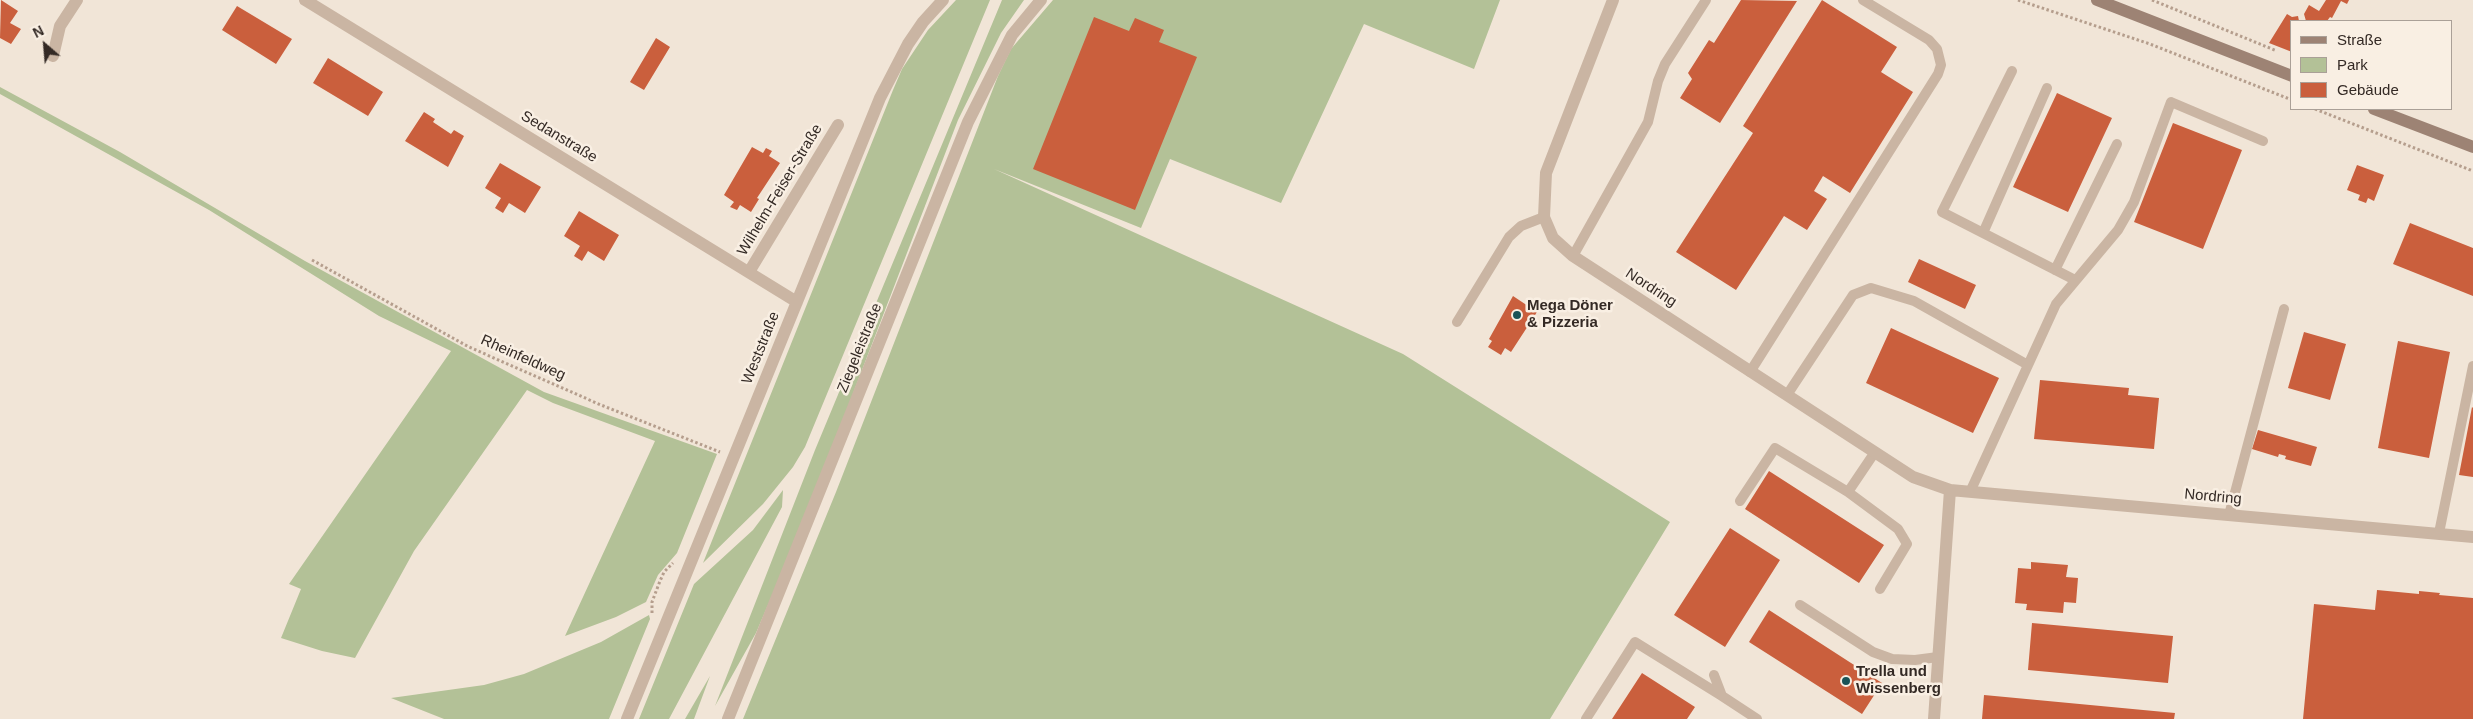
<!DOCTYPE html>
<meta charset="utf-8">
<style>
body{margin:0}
#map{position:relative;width:2473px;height:719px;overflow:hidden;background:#f1e5d7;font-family:Arial,sans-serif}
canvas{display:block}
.legend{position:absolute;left:2290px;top:20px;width:162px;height:90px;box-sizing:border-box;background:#f9efe3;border:1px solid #aaa097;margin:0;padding:6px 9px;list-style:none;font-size:15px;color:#342a25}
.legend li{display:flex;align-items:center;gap:10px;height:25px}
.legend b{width:25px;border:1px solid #aaa097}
.north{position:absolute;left:20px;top:20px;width:50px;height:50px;-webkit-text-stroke:4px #f9efe3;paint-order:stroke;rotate:333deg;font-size:14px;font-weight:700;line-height:20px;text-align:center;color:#342a25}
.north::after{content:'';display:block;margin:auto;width:18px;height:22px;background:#342a25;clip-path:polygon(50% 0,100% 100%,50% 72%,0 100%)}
</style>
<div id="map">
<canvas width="2473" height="719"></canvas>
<ul class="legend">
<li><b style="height:6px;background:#9d8374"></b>Straße</li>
<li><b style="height:14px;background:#b3c197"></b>Park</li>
<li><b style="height:14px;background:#ca5f3d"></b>Gebäude</li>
</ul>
<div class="north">N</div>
</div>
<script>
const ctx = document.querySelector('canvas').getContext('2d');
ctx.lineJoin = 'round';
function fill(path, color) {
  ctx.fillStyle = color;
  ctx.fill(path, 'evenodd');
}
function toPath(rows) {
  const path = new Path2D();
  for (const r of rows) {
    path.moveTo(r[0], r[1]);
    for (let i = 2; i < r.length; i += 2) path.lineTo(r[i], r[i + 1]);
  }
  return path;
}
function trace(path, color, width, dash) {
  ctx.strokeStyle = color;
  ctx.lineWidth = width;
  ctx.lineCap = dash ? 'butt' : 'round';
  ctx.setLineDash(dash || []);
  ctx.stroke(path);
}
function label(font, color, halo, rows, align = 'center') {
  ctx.font = font + ' Arial,sans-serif';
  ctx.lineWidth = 5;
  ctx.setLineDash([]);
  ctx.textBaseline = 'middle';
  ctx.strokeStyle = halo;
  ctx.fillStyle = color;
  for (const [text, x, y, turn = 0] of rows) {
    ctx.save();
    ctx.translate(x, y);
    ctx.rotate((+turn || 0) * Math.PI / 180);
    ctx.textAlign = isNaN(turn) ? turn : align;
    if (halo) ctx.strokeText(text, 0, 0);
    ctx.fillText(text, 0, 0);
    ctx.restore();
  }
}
fill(toPath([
 [956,0,990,0,805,447,793,467,763,504,703,563,893,90,902,69,928,30],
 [1002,0,1024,0,1001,33,958,120,806,516,756,633,715,706,815,450],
 [1053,0,1500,0,1474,69,1364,24,1281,203,1170,159,1141,228,994,169,1403,354,1670,522,1550,719,743,719,836,492,998,76,1011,49],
 [0,87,120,152,305,261,544,392,717,454,677,553,658,575,646,602,616,617,565,636,655,441,553,403,527,390,414,551,355,658,322,651,281,638,301,589,289,584,451,351,379,316,209,210,0,94],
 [783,490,782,507,669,719,639,719,694,584,753,530],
 [649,615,650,619,609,719,444,719,391,698,484,685,524,674,601,642],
 [710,676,694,719,685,719]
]), '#b3c197');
fill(toPath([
 [1,0,18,11,10,23,21,29,11,44,0,38],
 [1741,0,1797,1,1720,123,1680,98,1692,79,1688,73,1709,40,1714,43],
 [1822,0,1897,47,1881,72,1913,92,1850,193,1823,176,1814,191,1827,199,1807,230,1784,216,1736,290,1676,252,1753,133,1743,126],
 [2326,0,2349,0,2347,4,2341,1,2332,18,2330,17,2327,21,2306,21,2304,14,2309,5,2319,11],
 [237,6,292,39,276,64,222,30],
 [2287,14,2292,17,2298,16,2299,21,2292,21,2292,52,2269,43],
 [1094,17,1129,31,1135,18,1164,30,1159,42,1197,57,1135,210,1033,169],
 [656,38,670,47,644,90,630,82],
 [328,58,383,92,368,116,313,83],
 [2057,93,2112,118,2068,212,2013,187],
 [424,112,435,119,433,122,451,134,454,130,464,136,448,167,405,141],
 [2173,123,2242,150,2203,249,2134,222],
 [752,147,763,153,766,148,772,151,769,156,780,163,757,198,759,199,751,212,740,205,737,210,730,207,734,202,724,195],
 [500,163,541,187,525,213,509,203,503,213,495,208,501,198,485,188],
 [2357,165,2384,175,2374,201,2368,198,2366,203,2358,200,2360,195,2347,190],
 [579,211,619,235,604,261,588,251,582,261,574,256,580,246,564,236],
 [2410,223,2473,248,2473,296,2393,264],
 [1919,259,1976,285,1965,309,1908,282],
 [1513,296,1537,312,1511,352,1505,348,1501,355,1488,347,1492,341,1489,339],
 [1891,328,1999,378,1973,433,1866,383],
 [2304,332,2346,344,2330,400,2288,388],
 [2398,341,2450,352,2429,458,2378,448],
 [2040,380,2129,388,2128,395,2159,398,2154,449,2034,439],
 [2472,407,2473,408,2473,477,2459,475],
 [2258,430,2317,447,2311,466,2285,459,2286,456,2279,454,2278,457,2252,449],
 [1769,471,1884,545,1859,583,1745,509],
 [1730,528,1780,560,1725,647,1674,615],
 [2031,562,2068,565,2066,577,2078,578,2076,603,2064,602,2063,613,2026,610,2027,604,2015,603,2018,568,2031,569],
 [2377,590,2419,594,2419,591,2440,593,2439,595,2473,598,2473,719,2303,719,2314,604,2375,610],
 [1769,610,1882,683,1862,714,1749,642],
 [2032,623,2173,636,2168,683,2028,670],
 [1642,673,1695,707,1687,719,1612,719],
 [1984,695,2175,713,2174,719,1982,719]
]), '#ca5f3d');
trace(toPath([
 [2018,0,2150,44,2292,100],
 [2152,0,2277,51],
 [2315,109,2473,171],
 [312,260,469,347,601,405,720,452],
 [652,613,652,602,660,581,664,572,673,563]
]), '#b59e8d', 3, [2.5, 2.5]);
trace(toPath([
 [2012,71,1942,212,2075,280],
 [1983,233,2047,88],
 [1573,256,1648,122,1658,81,1665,64,1706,0],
 [2055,270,2117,144],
 [1457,322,1509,237,1521,226,1544,217],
 [1750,372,1938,74,1941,65,1937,49,1929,40,1863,0],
 [1787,395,1853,295,1871,288,1914,301,2028,365],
 [1848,492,1898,529,1907,544,1880,589],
 [1970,492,2056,304,2118,230,2134,202,2171,102,2263,141],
 [1740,501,1775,448,1848,492,1875,452],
 [2229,515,2284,309],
 [2439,533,2473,366],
 [1800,605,1873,652,1892,659,1915,660,1938,657],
 [1714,675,1722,696,1757,719],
 [1586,719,1635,642,1722,696]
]), '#cab5a3', 10);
trace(toPath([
 [305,0,797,302],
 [1613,0,1546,173,1544,217,1553,238,1573,256,1913,477,1950,490,2473,537],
 [53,56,60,26,77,0],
 [749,272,838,125],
 [627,719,880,98,908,44,923,22,943,0],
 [728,719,968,122,1012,35,1041,0],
 [1934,719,1950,490]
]), '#cab5a3', 12);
trace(toPath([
 [2097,0,2292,76],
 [2374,109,2473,147]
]), '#9d8374', 12);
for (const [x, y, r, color] of [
 [1517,315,5,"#1a5357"],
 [1846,681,5,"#1a5357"]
]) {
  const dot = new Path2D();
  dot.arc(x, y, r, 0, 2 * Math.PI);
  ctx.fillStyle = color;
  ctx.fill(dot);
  trace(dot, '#f9efe3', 2);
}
label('15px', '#342a25', '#f9efe3', [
 ["Sedanstraße",559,137,31],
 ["Wilhelm-Feiser-Straße",780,190,-59],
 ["Nordring",1651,288,33],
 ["Weststraße",761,348,-68],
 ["Ziegeleistraße",860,348,-68],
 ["Rheinfeldweg",523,358,24],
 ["Nordring",2213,497,5]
]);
label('bold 15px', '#342a25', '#f9efe3', [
 ["Mega Döner",1527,306],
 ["& Pizzeria",1527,323],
 ["Trella und",1856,672],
 ["Wissenberg",1856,689]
], 'left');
</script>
